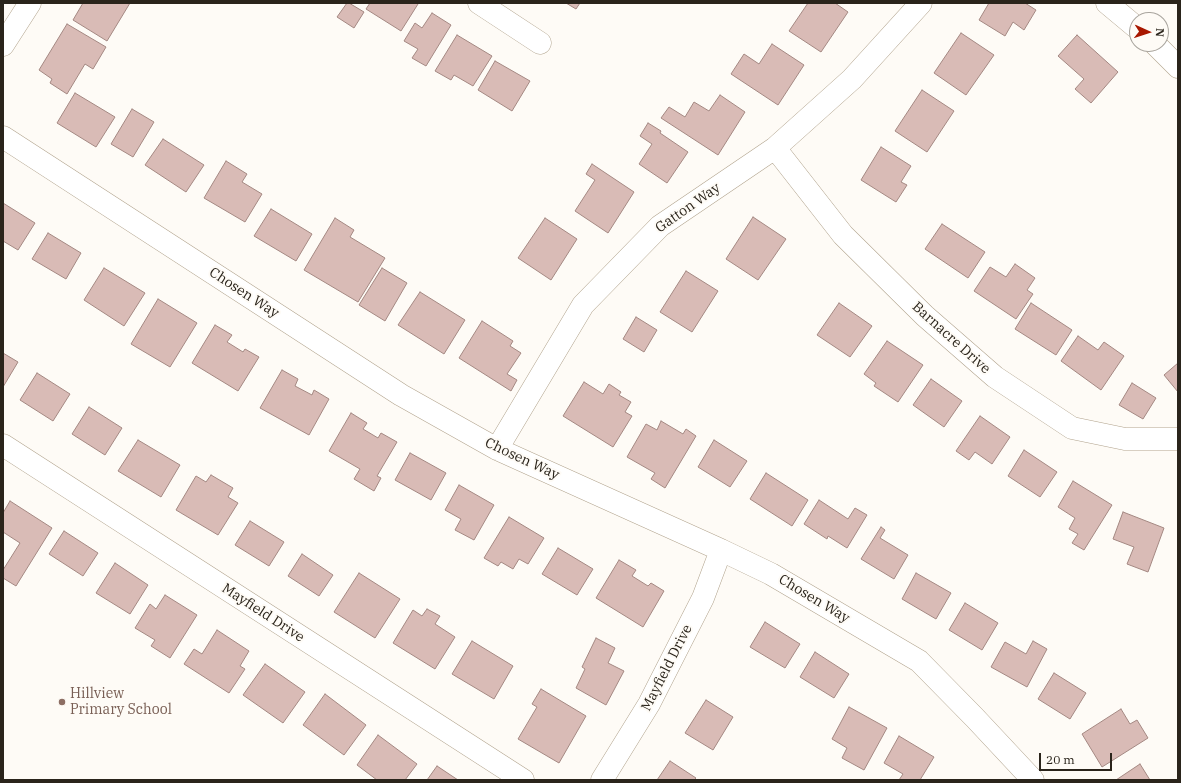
<!DOCTYPE html>
<style>
body{margin:0}
#map{position:relative;width:1181px;height:783px;overflow:hidden;background:#fefbf6;font-family:"IBM Plex Serif",serif}
canvas{display:block}
.frame{position:absolute;inset:0;border:4px solid #2a241b;pointer-events:none}
.north{position:absolute;left:1129px;top:12px;width:40px;height:40px;box-sizing:border-box;background:#fefbf6;border:1px solid #a9a59e;border-radius:50%;rotate:93deg;font-size:11px;font-weight:700;line-height:16px;text-align:center;color:#2a241b}
.north::after{content:'';display:block;margin:auto;width:14px;height:18px;background:#a81700;clip-path:polygon(50% 0,100% 100%,50% 72%,0 100%)}
.scale{position:absolute;left:1039px;top:753px;width:73px;height:18px;box-sizing:border-box;border:2px solid #2a241b;border-top:0;padding-left:5px;font-size:12px;line-height:14px;white-space:nowrap;color:#2a241b;-webkit-text-stroke:3px #fefbf6;paint-order:stroke}
</style>
<div id="map">
<canvas width="1181" height="783"></canvas>
<div class="frame"></div>
<div class="north">N</div>
<div class="scale">20 m</div>
</div>
<script>
const ctx = document.querySelector('canvas').getContext('2d');
ctx.lineJoin = 'round';
function fill(path, color) {
  ctx.fillStyle = color;
  ctx.fill(path, 'evenodd');
}
function toPath(rows) {
  const path = new Path2D();
  for (const r of rows) {
    path.moveTo(r[0], r[1]);
    for (let i = 2; i < r.length; i += 2) path.lineTo(r[i], r[i + 1]);
  }
  return path;
}
function trace(path, color, width, dash) {
  ctx.strokeStyle = color;
  ctx.lineWidth = width;
  ctx.lineCap = dash ? 'butt' : 'round';
  ctx.setLineDash(dash || []);
  ctx.stroke(path);
}
function label(font, color, halo, rows, align = 'center') {
  ctx.font = font + ' "IBM Plex Serif",serif';
  ctx.lineWidth = 4;
  ctx.setLineDash([]);
  ctx.textBaseline = 'middle';
  ctx.strokeStyle = halo;
  ctx.fillStyle = color;
  for (const [text, x, y, turn = 0] of rows) {
    ctx.save();
    ctx.translate(x, y);
    ctx.rotate((+turn || 0) * Math.PI / 180);
    ctx.textAlign = isNaN(turn) ? turn : align;
    if (halo) ctx.strokeText(text, 0, 0);
    ctx.fillText(text, 0, 0);
    ctx.restore();
  }
}
const building = toPath([
 [83,3,130,3,107,41,73,20,83,3],
 [347,3,349,3,364,12,354,28,337,17,347,3],
 [370,3,417,3,418,4,401,31,366,9,370,3],
 [566,3,580,3,576,9,566,3],
 [808,3,835,3,848,12,821,52,789,31,808,3],
 [989,3,1025,3,1036,10,1024,30,1013,22,1005,36,979,20,989,3],
 [432,13,451,25,426,66,412,58,418,49,404,41,415,23,422,28,432,13],
 [67,24,106,47,93,69,85,64,67,94,50,83,52,79,39,70,67,24],
 [961,33,994,55,966,95,934,73,961,33],
 [457,35,492,56,473,86,454,75,451,80,435,71,457,35],
 [1077,35,1118,72,1091,103,1075,89,1084,79,1058,56,1077,35],
 [772,44,804,65,778,105,731,74,744,54,759,64,772,44],
 [495,61,530,81,512,111,478,90,495,61],
 [922,90,954,111,927,152,895,131,922,90],
 [75,93,115,117,96,147,57,123,75,93],
 [720,95,745,112,718,155,661,118,669,107,685,117,694,102,709,111,720,95],
 [132,109,154,122,133,157,111,144,132,109],
 [648,123,661,131,660,133,688,152,667,183,639,164,652,144,640,136,648,123],
 [163,139,204,165,186,192,145,165,163,139],
 [881,147,911,166,901,182,907,185,896,202,861,180,881,147],
 [226,161,247,174,242,182,262,194,245,222,204,198,226,161],
 [592,164,634,192,608,233,575,211,595,180,586,174,592,164],
 [3,203,35,223,18,250,3,241,3,203],
 [271,209,312,234,296,261,254,236,271,209],
 [753,217,786,239,758,280,726,259,753,217],
 [335,218,354,230,350,237,385,258,358,302,304,270,335,218],
 [545,218,577,239,551,280,518,258,545,218],
 [942,224,985,252,968,278,925,249,942,224],
 [48,233,81,253,66,279,32,259,48,233],
 [1015,264,1035,278,1027,290,1033,294,1016,319,974,291,990,267,1006,277,1015,264],
 [104,268,145,293,124,326,84,300,104,268],
 [382,268,407,283,385,321,359,305,382,268],
 [686,271,718,291,692,332,660,312,686,271],
 [420,292,465,320,444,354,398,325,420,292],
 [158,299,197,323,170,367,131,344,158,299],
 [839,303,872,326,850,357,817,335,839,303],
 [1031,303,1072,330,1056,355,1015,329,1031,303],
 [636,317,657,330,644,352,623,339,636,317],
 [482,321,513,341,510,346,521,353,507,374,517,380,511,391,459,358,482,321],
 [215,325,232,335,227,342,243,352,245,349,259,357,238,391,192,363,215,325],
 [1078,336,1098,350,1104,342,1124,356,1101,390,1061,361,1078,336],
 [887,341,923,365,898,402,874,386,876,383,864,374,887,341],
 [3,353,18,362,3,387,3,353],
 [1178,363,1178,392,1164,375,1178,363],
 [282,370,298,379,295,386,312,395,314,390,329,399,309,435,260,408,282,370],
 [37,373,70,394,53,421,20,400,37,373],
 [931,379,962,401,944,427,913,405,931,379],
 [584,382,603,394,609,384,621,392,619,395,631,402,625,412,632,416,613,447,563,416,584,382],
 [1132,383,1156,398,1143,419,1119,405,1132,383],
 [89,407,122,428,105,455,72,434,89,407],
 [351,413,367,423,363,429,378,438,381,433,397,442,377,476,381,478,374,491,354,479,360,469,329,451,351,413],
 [980,416,1010,437,992,464,975,452,969,460,956,451,980,416],
 [661,421,683,434,686,429,696,436,665,488,651,479,655,473,627,457,646,424,657,430,661,421],
 [138,440,180,465,161,497,118,471,138,440],
 [714,440,747,461,730,487,698,467,714,440],
 [1024,450,1057,472,1040,497,1008,476,1024,450],
 [410,453,446,473,431,500,395,480,410,453],
 [766,473,808,500,792,526,750,499,766,473],
 [211,475,233,488,228,497,238,503,218,535,176,510,196,476,206,482,211,475],
 [1073,481,1112,505,1084,550,1072,543,1078,534,1069,529,1075,518,1058,507,1073,481],
 [459,485,494,505,474,540,455,530,461,519,445,510,459,485],
 [819,500,848,519,855,508,867,515,847,548,828,536,827,539,804,524,819,500],
 [10,501,52,528,16,586,3,578,3,570,20,543,3,532,3,513,10,501],
 [1123,512,1164,528,1148,572,1127,564,1134,547,1113,539,1123,512],
 [509,517,544,538,528,564,519,559,513,569,501,562,498,566,484,558,509,517],
 [250,521,284,542,269,566,235,545,250,521],
 [881,527,885,530,880,538,908,555,894,579,861,559,881,527],
 [64,531,98,553,83,576,49,554,64,531],
 [558,548,593,569,577,595,542,574,558,548],
 [302,554,333,575,319,596,288,576,302,554],
 [619,560,636,570,632,576,648,586,651,583,664,591,643,627,596,598,619,560],
 [115,563,148,585,130,614,96,593,115,563],
 [359,573,400,599,375,638,334,612,359,573],
 [916,573,951,593,936,619,902,599,916,573],
 [165,595,197,615,170,658,151,646,155,640,135,628,150,604,156,609,165,595],
 [965,603,998,623,982,650,949,630,965,603],
 [427,609,440,616,435,624,455,637,435,669,393,643,413,610,422,616,427,609],
 [765,622,800,644,785,668,750,647,765,622],
 [217,630,249,651,240,666,245,669,229,693,184,664,194,649,202,654,217,630],
 [596,638,615,648,608,663,624,671,606,705,576,688,585,669,582,667,596,638],
 [472,641,513,666,494,699,452,674,472,641],
 [1033,641,1047,649,1027,687,991,667,1005,642,1026,654,1033,641],
 [815,652,849,674,834,698,800,677,815,652],
 [265,664,305,692,283,723,243,695,265,664],
 [1054,673,1086,693,1070,719,1038,699,1054,673],
 [541,689,586,716,559,763,518,739,537,707,532,704,541,689],
 [325,694,366,725,344,755,303,725,325,694],
 [706,700,733,717,713,750,685,733,706,700],
 [849,707,887,728,864,770,842,758,847,748,832,739,849,707],
 [1121,709,1130,724,1137,720,1148,738,1102,767,1082,734,1121,709],
 [378,735,417,764,405,780,377,780,357,765,378,735],
 [899,736,934,757,920,780,899,780,903,774,884,763,899,736],
 [670,761,696,778,694,780,657,780,670,761],
 [1140,764,1150,780,1116,780,1140,764],
 [437,766,458,780,427,780,437,766]
]);
fill(building, '#d9bbb6');
trace(building, '#a48882', 1);
const minor = toPath([
 [479,3,540,43],
 [1107,3,1137,28],
 [1155,44,1178,67],
 [3,45,30,3],
 [3,137,401,395,497,449,721,550,771,574,919,661,975,718,1033,780],
 [775,148,843,235,925,316,995,377,1072,428,1125,439,1178,439],
 [3,445,523,780],
 [497,449,583,305,660,226,775,148,852,79,921,3],
 [602,780,649,704,703,598,721,550]
]);
trace(minor, '#b1a38d', 23);
trace(minor, '#fff', 22);
for (const [x, y, r, color] of [
 [62,702,4,"#8d6e63"]
]) {
  const dot = new Path2D();
  dot.arc(x, y, r, 0, 2 * Math.PI);
  ctx.fillStyle = color;
  ctx.fill(dot);
  trace(dot, '#fefbf6', 1.5);
}
label('14px', '#2a241b', '#fefbf6', [
 ["Gatton Way",688,208,-35],
 ["Chosen Way",244,293,33],
 ["Barnacre Drive",951,338,42],
 ["Chosen Way",522,459,25],
 ["Chosen Way",814,599,31],
 ["Mayfield Drive",263,613,33],
 ["Mayfield Drive",667,668,-63]
]);
label('14px', '#785e54', '#fefbf6', [
 ["Hillview",70,694],
 ["Primary School",70,710]
], 'left');
</script>
